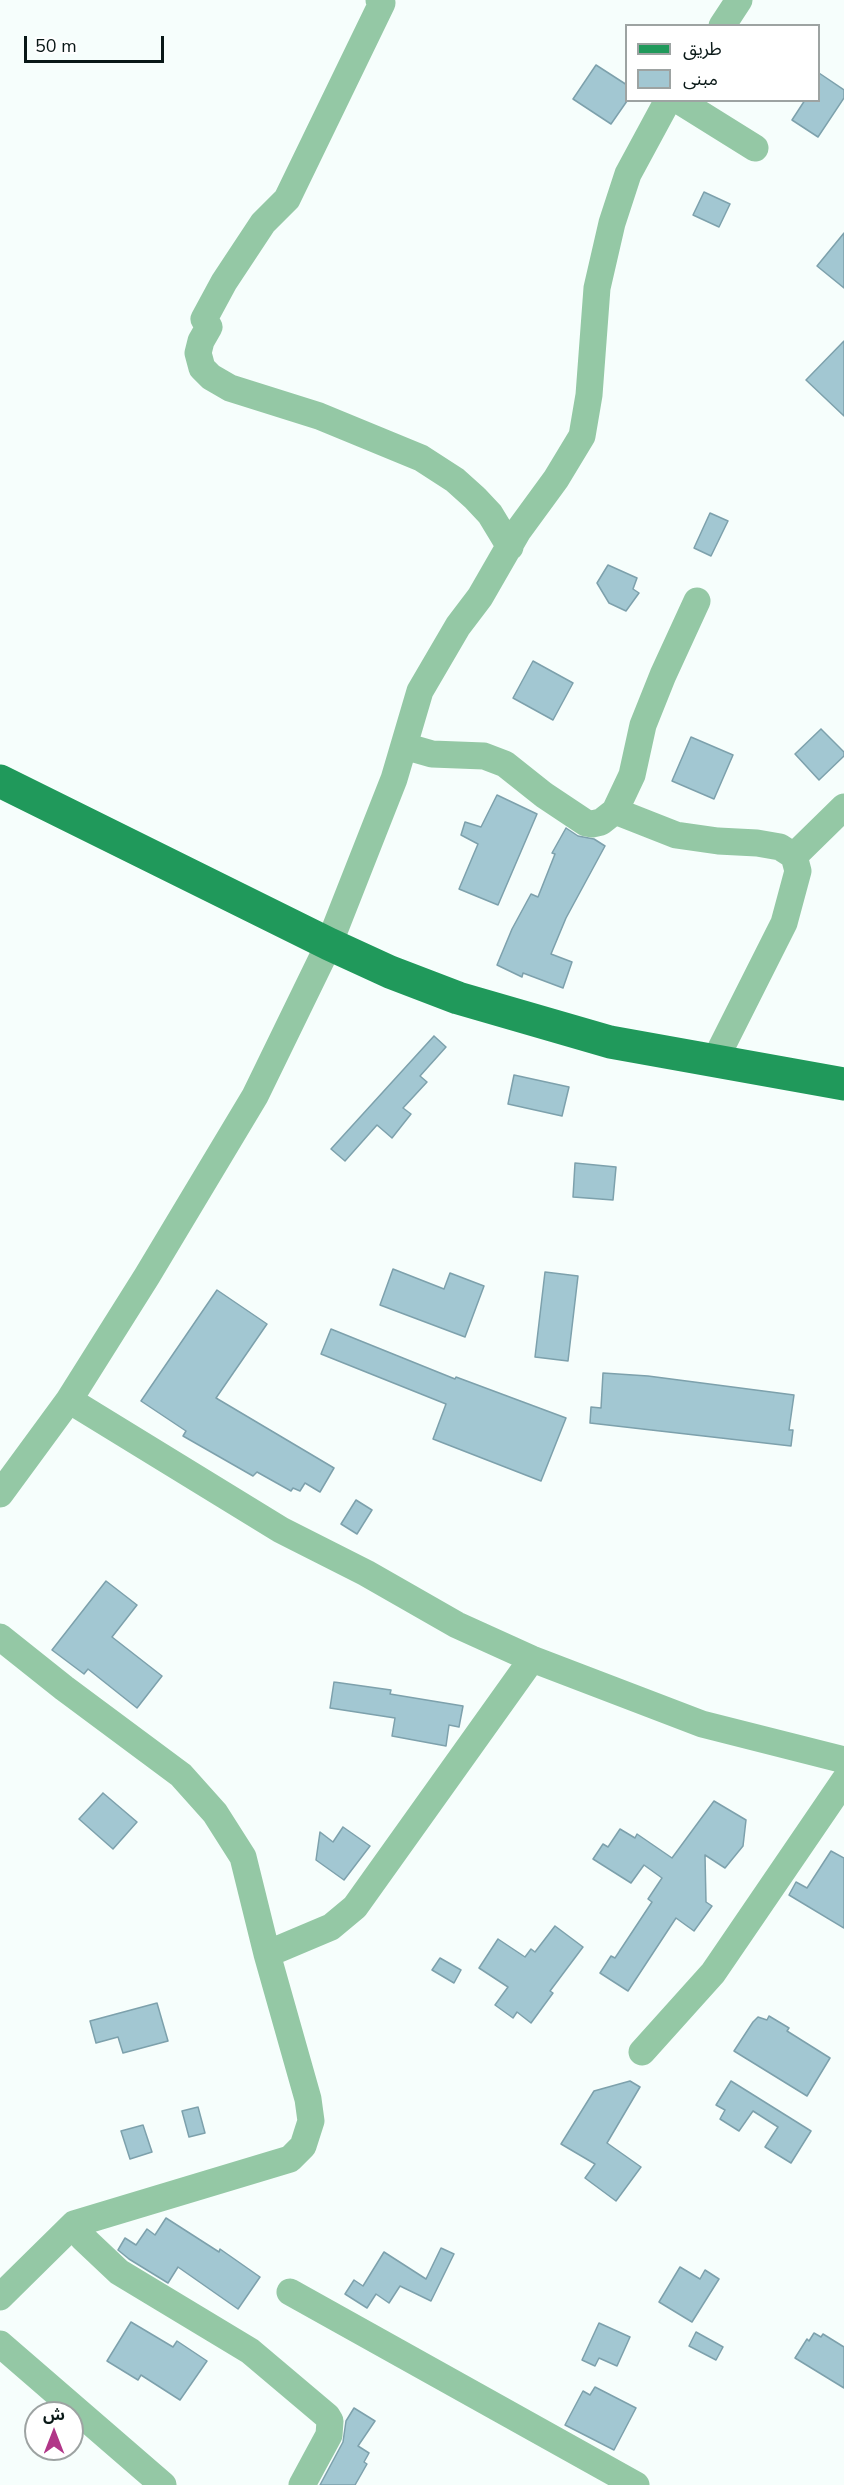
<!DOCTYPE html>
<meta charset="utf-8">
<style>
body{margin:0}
#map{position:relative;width:844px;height:2485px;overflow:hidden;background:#f6fefc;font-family:"Nunito Sans","Noto Sans Arabic",sans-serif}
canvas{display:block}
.legend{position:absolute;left:625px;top:24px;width:195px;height:78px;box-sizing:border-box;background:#fff;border:2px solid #9da3a2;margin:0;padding:8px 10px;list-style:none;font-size:18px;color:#091817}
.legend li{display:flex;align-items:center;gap:12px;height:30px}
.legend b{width:30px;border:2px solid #9da3a2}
.north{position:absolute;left:24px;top:2401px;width:60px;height:60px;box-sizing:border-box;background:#fff;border:2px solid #9da3a2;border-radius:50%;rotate:0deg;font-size:16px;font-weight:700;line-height:24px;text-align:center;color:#091817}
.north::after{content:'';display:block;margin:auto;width:21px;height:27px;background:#b13688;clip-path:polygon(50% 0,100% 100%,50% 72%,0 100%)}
.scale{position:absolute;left:24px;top:36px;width:140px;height:27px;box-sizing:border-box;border:3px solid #091817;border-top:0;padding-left:8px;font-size:18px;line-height:21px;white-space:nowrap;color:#091817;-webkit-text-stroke:4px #fff;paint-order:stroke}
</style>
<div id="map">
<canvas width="844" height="2485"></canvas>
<ul class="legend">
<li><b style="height:8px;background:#20995b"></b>طريق</li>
<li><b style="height:16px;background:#a2c7d2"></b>مبنى</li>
</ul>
<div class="north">ش</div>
<div class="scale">50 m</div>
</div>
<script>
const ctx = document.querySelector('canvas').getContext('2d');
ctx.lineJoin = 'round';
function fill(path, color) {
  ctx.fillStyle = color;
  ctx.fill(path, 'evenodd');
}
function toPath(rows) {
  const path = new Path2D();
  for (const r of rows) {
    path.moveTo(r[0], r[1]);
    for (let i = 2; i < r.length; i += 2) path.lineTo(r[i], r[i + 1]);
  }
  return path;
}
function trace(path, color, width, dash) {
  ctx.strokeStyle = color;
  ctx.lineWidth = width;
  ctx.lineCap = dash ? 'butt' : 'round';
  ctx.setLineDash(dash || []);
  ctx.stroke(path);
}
const building = toPath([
 [596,65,627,85,627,101,611,124,573,99,596,65],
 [819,73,844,90,844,98,818,137,792,120,805,100,819,100,819,73],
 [704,192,730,204,719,227,693,215,704,192],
 [844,233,844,288,817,266,844,233],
 [844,341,844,416,806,380,844,341],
 [710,513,728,521,711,556,694,548,710,513],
 [608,565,637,578,633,589,639,593,626,611,609,603,597,583,608,565],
 [533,661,573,683,553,720,513,698,533,661],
 [821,729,844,752,844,756,819,780,795,754,821,729],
 [691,737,733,755,714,799,672,781,691,737],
 [497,795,537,814,498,905,459,889,478,844,461,835,465,822,481,827,497,795],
 [566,828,578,836,594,839,605,846,566,918,551,954,572,962,563,988,523,973,522,977,497,965,512,929,531,894,538,897,555,854,552,853,566,828],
 [434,1036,446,1047,420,1076,427,1082,403,1108,411,1114,392,1138,377,1125,345,1161,331,1149,434,1036],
 [514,1075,569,1087,562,1116,508,1104,514,1075],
 [575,1163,616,1167,613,1200,573,1197,575,1163],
 [393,1269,444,1289,450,1273,484,1286,465,1337,380,1305,393,1269],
 [545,1272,578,1276,568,1361,535,1357,545,1272],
 [217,1290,267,1324,216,1398,334,1468,320,1492,305,1483,300,1491,293,1488,291,1491,257,1472,253,1476,183,1436,186,1431,141,1401,217,1290],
 [331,1329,455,1379,456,1377,566,1418,541,1481,433,1439,446,1404,321,1354,331,1329],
 [603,1373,648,1376,794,1395,789,1430,793,1430,791,1446,590,1423,591,1407,601,1408,603,1373],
 [356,1500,372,1510,357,1534,341,1524,356,1500],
 [106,1581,137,1605,112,1637,162,1676,137,1708,88,1669,84,1674,52,1650,106,1581],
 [334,1682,391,1690,390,1694,463,1706,459,1727,449,1725,446,1746,392,1736,395,1718,330,1708,334,1682],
 [103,1793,137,1822,113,1849,79,1819,103,1793],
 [714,1801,746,1820,743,1846,725,1868,705,1855,706,1902,712,1906,694,1931,676,1918,628,1991,600,1973,611,1956,615,1958,652,1902,648,1899,662,1878,644,1865,631,1883,593,1859,603,1844,608,1847,620,1829,635,1838,637,1834,672,1858,714,1801],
 [343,1827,370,1846,344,1880,316,1860,320,1832,333,1842,343,1827],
 [831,1851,844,1858,844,1928,789,1895,796,1882,807,1888,831,1851],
 [555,1926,583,1947,550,1991,553,1993,531,2023,517,2012,513,2018,495,2005,508,1987,479,1968,498,1939,525,1957,531,1949,535,1952,555,1926],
 [440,1958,461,1970,454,1983,432,1970,440,1958],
 [157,2003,168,2041,123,2053,118,2037,96,2043,90,2021,157,2003],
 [769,2016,789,2028,787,2031,830,2058,807,2096,734,2051,753,2022,758,2017,767,2020,769,2016],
 [630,2081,640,2087,607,2143,641,2167,616,2201,585,2178,595,2164,561,2144,594,2091,630,2081],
 [731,2081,811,2131,791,2163,765,2147,778,2127,753,2111,739,2131,720,2119,725,2110,716,2105,731,2081],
 [198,2107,205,2133,189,2137,182,2111,198,2107],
 [143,2125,152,2152,130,2159,121,2131,143,2125],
 [166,2218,219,2252,220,2249,260,2277,238,2309,178,2267,168,2283,129,2259,118,2250,125,2238,136,2245,147,2229,155,2235,166,2218],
 [441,2248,454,2254,431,2301,400,2286,389,2303,376,2294,367,2308,345,2294,354,2280,363,2286,384,2252,426,2279,441,2248],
 [680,2267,700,2279,705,2270,719,2279,692,2322,659,2302,680,2267],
 [131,2322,173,2347,177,2341,207,2361,180,2400,141,2375,138,2380,107,2361,131,2322],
 [599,2323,630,2337,617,2366,599,2358,595,2366,582,2360,599,2323],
 [696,2332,723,2347,716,2360,689,2346,696,2332],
 [814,2333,821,2337,823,2334,844,2347,844,2388,795,2358,807,2339,809,2341,814,2333],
 [595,2387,636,2408,614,2450,565,2425,583,2391,590,2395,595,2387],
 [354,2408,375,2421,358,2446,369,2453,364,2462,367,2464,355,2485,320,2485,343,2442,346,2421,354,2408]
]);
fill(building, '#a2c7d2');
trace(building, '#7da1ac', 1.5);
trace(toPath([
 [379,0,382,3,287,199,263,223,224,282,204,319,209,327,201,341,198,353,202,368,211,377,230,388,319,416,421,458,455,480,475,498,490,514,510,547],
 [722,26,739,0],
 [678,100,755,148],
 [404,746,432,754,484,756,505,764,544,795,586,823,592,824,601,822,615,811,632,775,643,725,663,675,697,601],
 [615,811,676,835,718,841,757,843,780,847,794,856,798,871,784,923,714,1062],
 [794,856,844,807],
 [69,1400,281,1530,366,1573,457,1625,532,1659,702,1724,844,1760],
 [0,1494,69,1400,147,1276,255,1096,329,944,394,779,420,691,458,626,480,597,518,531,556,479,582,436,589,395,597,288,612,223,628,174,668,100],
 [0,1637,64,1688,181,1775,215,1813,243,1857,267,1954,308,2099,311,2121,303,2146,290,2159,74,2224,0,2297],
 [267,1954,331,1927,355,1907,532,1659],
 [642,2052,713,1973,844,1781],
 [74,2224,83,2238,119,2272,250,2351,327,2416,330,2421,329,2435,302,2485],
 [290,2292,636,2485],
 [0,2344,163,2485]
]), '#94c8a5', 27);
trace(toPath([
 [0,781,329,944,390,972,458,998,610,1042,844,1084]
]), '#20995b', 33);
</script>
